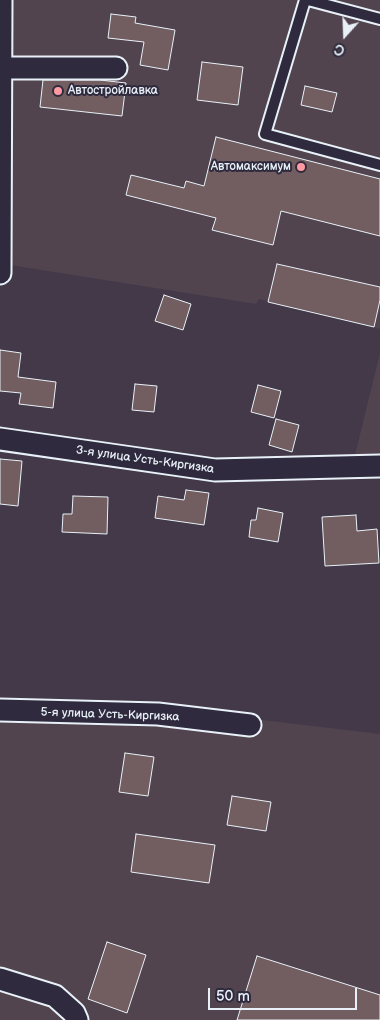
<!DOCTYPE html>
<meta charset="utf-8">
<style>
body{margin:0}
#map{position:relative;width:380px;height:1020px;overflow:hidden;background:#433948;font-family:"Balsamiq Sans",sans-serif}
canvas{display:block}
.north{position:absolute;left:320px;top:10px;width:50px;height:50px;-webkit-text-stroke:4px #2f2a3d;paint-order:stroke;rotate:200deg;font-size:14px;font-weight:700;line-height:20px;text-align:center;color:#e8f1f8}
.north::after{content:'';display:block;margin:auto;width:18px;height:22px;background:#e8f1f8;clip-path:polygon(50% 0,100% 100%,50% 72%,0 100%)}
.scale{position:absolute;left:208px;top:988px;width:149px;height:22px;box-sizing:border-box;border:2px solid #e8f1f8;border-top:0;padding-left:6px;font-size:15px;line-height:18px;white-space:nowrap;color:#e8f1f8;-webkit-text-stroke:4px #2f2a3d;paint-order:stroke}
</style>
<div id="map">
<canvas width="380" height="1020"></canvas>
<div class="north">С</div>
<div class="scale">50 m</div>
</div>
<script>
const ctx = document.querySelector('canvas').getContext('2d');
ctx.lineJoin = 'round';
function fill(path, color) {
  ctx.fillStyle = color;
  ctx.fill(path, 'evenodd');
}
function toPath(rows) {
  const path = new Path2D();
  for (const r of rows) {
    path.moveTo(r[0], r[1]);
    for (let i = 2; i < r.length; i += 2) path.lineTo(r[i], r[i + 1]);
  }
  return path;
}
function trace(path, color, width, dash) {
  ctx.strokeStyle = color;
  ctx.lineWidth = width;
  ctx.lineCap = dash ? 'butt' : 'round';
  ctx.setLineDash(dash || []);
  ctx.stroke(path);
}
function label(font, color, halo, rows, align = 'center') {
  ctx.font = font + ' "Balsamiq Sans",sans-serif';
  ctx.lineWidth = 4;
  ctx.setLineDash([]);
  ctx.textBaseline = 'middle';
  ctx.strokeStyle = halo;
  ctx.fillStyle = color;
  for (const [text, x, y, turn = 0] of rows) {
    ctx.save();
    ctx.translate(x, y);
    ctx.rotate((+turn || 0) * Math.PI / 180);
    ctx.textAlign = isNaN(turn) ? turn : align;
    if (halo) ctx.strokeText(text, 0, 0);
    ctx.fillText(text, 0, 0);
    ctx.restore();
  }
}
fill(toPath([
 [10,0,380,0,380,329,259,299,256,304,10,265],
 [380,353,380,458,354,459],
 [0,717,254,719,380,734,380,1020,0,1020,0,989,61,988,0,968]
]), '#51444f');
const building = toPath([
 [111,14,136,17,135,23,175,30,168,70,140,65,144,42,108,38,111,14],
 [202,62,243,67,238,105,197,100,202,62],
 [43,80,100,80,126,83,122,116,40,107,43,80],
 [305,86,337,93,332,112,301,105,305,86],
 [216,137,380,179,380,236,281,211,273,245,212,230,216,218,126,195,131,175,184,188,186,181,204,186,216,137],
 [277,264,380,287,380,300,374,327,268,302,277,264],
 [164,295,191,304,183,330,155,321,164,295],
 [0,350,21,353,18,377,56,382,53,408,19,404,21,393,0,391,0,350],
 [135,384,157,386,154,412,132,410,135,384],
 [258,385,281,391,274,418,251,412,258,385],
 [276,419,299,425,292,452,269,445,276,419],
 [0,459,22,461,18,506,0,504,0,459],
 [186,490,209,493,204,525,155,518,158,496,184,500,186,490],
 [73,496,108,497,107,534,62,532,63,514,72,514,73,496],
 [258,508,283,513,278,542,249,537,251,520,256,520,258,508],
 [356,515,357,531,377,529,379,563,325,566,322,517,356,515],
 [125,753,154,757,148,796,119,792,125,753],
 [232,796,271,802,266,831,227,825,232,796],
 [136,834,215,845,209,883,131,872,136,834],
 [107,942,146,955,127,1013,88,999,107,942],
 [257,956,380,995,380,1020,237,1020,257,956]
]);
fill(building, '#725d60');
trace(building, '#e8f1f8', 1);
const lane = toPath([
 [305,0,265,134,380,165],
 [308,0,380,19]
]);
const street = toPath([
 [0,68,116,68],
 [0,273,1,0],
 [0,439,215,470,380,466],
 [0,710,158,714,250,725],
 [0,979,55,996,74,1013,77,1020]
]);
trace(lane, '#e8f1f8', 14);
trace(street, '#e8f1f8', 25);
trace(lane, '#2f2a3d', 10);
trace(street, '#2f2a3d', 21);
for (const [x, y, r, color] of [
 [58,91,5,"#ff9aa2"],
 [301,167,5,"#ff9aa2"]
]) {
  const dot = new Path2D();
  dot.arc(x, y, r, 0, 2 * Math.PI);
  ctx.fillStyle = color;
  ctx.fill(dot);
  trace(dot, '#2f2a3d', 2);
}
label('12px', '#e8f1f8', '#2f2a3d', [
 ["Автостройлавка",68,91],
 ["Автомаксимум",291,167,"right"]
], 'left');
label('12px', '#e8f1f8', '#2f2a3d', [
 ["3-я улица Усть-Киргизка",145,460,8],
 ["5-я улица Усть-Киргизка",110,715,2]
]);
</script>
